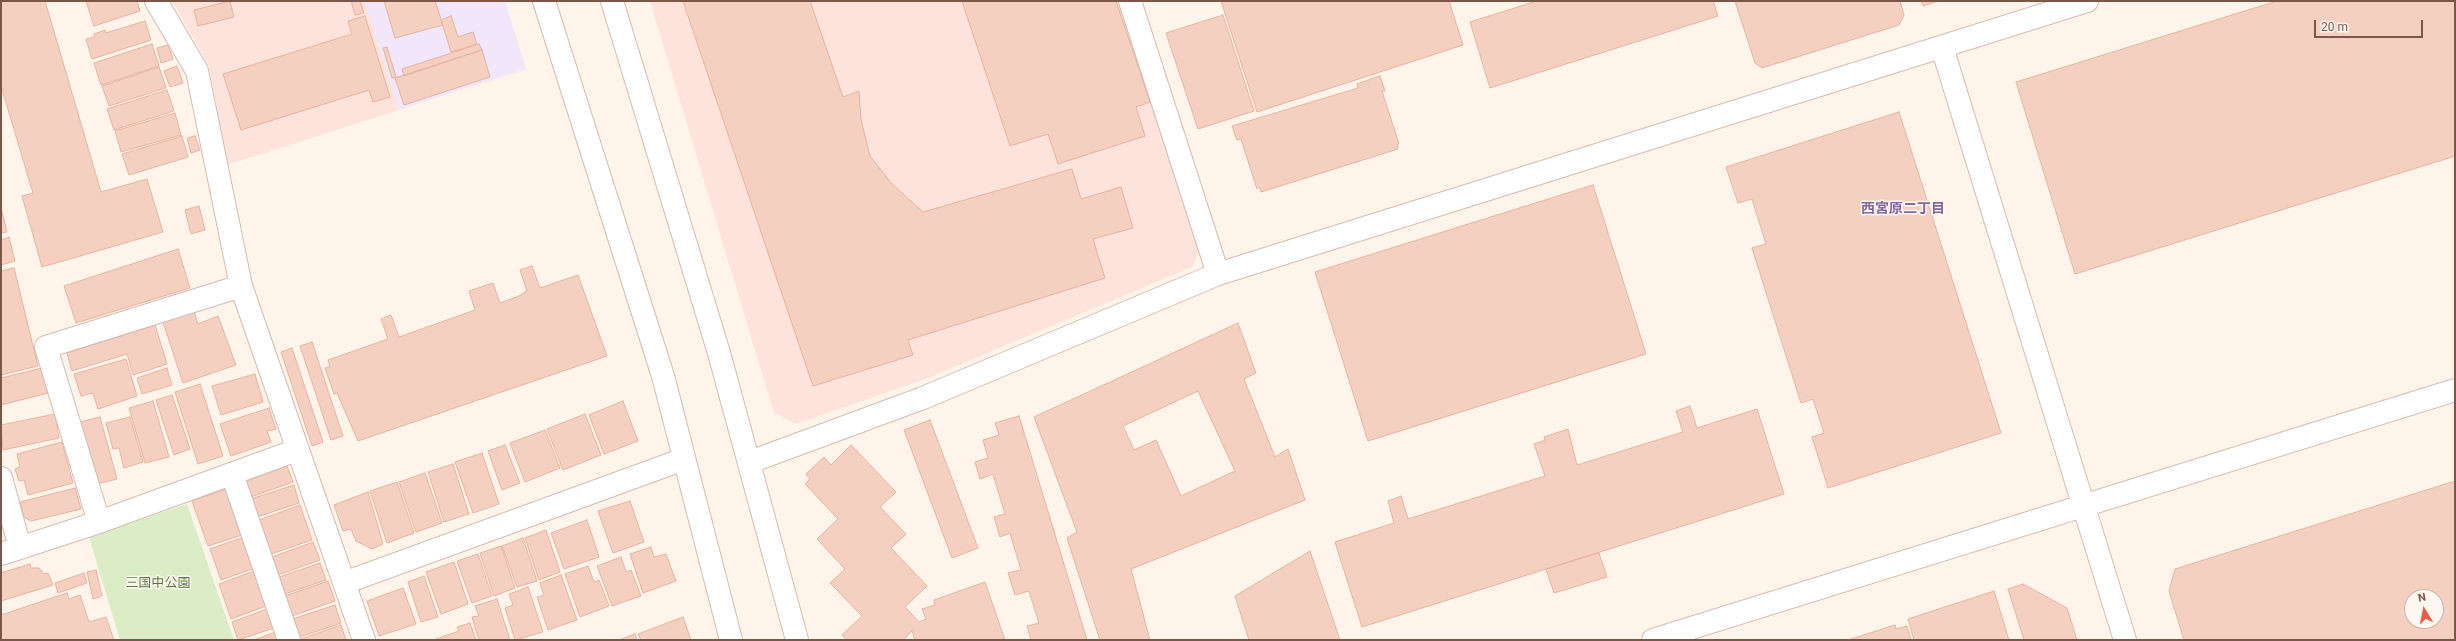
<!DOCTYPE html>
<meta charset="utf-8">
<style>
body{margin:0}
#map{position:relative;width:2456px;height:641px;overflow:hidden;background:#fef4ea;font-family:Roboto,sans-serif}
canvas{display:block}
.frame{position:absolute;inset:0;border:2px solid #7b574a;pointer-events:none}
.north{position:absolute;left:2404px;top:589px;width:40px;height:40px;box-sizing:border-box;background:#fff8f1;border:1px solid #cab8ae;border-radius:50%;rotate:350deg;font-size:11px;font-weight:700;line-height:16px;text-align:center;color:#7b574a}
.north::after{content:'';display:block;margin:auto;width:14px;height:18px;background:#ed5c49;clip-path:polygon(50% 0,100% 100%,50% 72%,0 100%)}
.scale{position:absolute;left:2314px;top:20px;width:109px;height:18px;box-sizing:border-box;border:2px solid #7b574a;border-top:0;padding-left:5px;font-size:12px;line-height:14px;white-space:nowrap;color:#7b574a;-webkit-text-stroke:3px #fff8f1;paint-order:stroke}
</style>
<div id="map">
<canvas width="2456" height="641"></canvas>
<div class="frame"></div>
<div class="north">N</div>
<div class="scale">20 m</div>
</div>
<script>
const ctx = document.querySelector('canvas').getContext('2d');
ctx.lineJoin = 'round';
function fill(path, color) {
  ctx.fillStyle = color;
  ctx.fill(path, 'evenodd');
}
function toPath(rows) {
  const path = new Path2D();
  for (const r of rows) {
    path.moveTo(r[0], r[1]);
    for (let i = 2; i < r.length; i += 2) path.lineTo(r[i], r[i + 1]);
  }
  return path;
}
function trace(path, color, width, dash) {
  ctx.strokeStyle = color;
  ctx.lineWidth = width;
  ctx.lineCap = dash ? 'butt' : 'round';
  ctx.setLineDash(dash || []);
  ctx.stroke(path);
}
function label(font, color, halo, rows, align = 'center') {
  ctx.font = font + ' Roboto,"Noto Sans JP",sans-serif';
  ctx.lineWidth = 3;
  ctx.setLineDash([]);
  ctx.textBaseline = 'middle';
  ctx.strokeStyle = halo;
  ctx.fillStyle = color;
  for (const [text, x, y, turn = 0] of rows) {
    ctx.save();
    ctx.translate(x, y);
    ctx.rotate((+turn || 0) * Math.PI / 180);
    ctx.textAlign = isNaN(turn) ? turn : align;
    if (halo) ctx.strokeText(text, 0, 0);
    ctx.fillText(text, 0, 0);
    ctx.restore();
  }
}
fill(toPath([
 [365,1,399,110,227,165,209,66,173,2],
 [650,1,1120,1,1200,249,1192,267,928,378,796,424,774,413]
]), '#fee3dd');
fill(toPath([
 [365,1,505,1,526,69,399,110]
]), '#f1e6fa');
fill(toPath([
 [187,504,234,640,120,640,89,537]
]), '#daedc6');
const building = toPath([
 [1,1,45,1,101,192,147,179,163,232,42,267,22,196,33,193,1,86,1,1],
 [86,1,137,1,140,11,94,26,86,1],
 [230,1,234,17,198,26,194,10,230,1],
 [351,1,360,1,364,13,355,15,351,1],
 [384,1,435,1,443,25,395,38,384,1],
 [683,1,810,1,843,97,859,91,861,120,870,156,892,184,923,212,1072,169,1081,199,1121,187,1133,228,1093,239,1105,278,908,340,913,355,813,386,683,1],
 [962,1,1116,1,1150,102,1136,107,1145,136,1058,164,1048,134,1010,146,962,1],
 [1221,1,1449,1,1463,45,1257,112,1221,1],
 [1537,1,1713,1,1718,16,1490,88,1470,22,1537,1],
 [1735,1,1900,1,1904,15,1899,25,1762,68,1755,63,1735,1],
 [1921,1,1938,1,1923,6,1921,1],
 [2277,1,2455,1,2455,156,2075,274,2016,82,2277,1],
 [1223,15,1254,111,1198,129,1166,33,1223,15],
 [365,16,390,97,373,102,369,90,241,130,223,74,352,34,348,21,365,16],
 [451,16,458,37,473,32,477,44,451,52,441,20,451,16],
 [145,21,151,40,92,59,86,39,94,37,94,34,105,30,106,33,145,21],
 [152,44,159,66,101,85,94,63,152,44],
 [479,44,482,50,404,76,402,69,479,44],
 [168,45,173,59,161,63,157,48,168,45],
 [387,47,396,77,392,78,383,48,387,47],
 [482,50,490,77,404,105,395,78,482,50],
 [177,66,183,83,170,87,164,71,177,66],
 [159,67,166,88,109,106,102,86,159,67],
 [1380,76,1385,91,1382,91,1399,144,1397,145,1398,149,1261,192,1260,187,1257,189,1241,139,1237,140,1232,126,1358,88,1357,84,1380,76],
 [167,90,174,111,114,130,107,109,167,90],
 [1899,112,2001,433,1828,488,1812,437,1824,433,1813,399,1801,403,1752,248,1766,244,1752,199,1738,203,1726,167,1899,112],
 [175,113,181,135,121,152,115,131,175,113],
 [182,136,188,157,129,175,122,154,182,136],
 [195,136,200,150,191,153,187,138,195,136],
 [1593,185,1646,354,1368,441,1315,272,1593,185],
 [199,206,205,230,191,234,185,210,199,206],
 [1,208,7,232,1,233,1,208],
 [9,237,15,261,1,265,1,240,9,237],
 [178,249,190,288,76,323,64,286,178,249],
 [532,266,540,288,578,275,607,356,358,441,337,393,334,394,325,368,330,367,328,360,388,339,381,319,391,315,399,337,475,310,469,291,493,283,500,303,519,296,527,291,520,270,532,266],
 [14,268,38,366,1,375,1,271,14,268],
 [193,308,198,324,218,316,236,365,183,383,162,319,193,308],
 [1238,323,1256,373,1244,379,1275,457,1288,449,1305,500,1131,569,1150,640,1100,640,1067,538,1077,532,1034,417,1238,323],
 [1198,391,1235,471,1181,496,1156,440,1134,450,1123,426,1198,391],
 [155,325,167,364,133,375,127,354,72,371,67,353,155,325],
 [312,342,343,436,331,440,300,346,312,342],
 [292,348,323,442,312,446,281,352,292,348],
 [126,359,137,396,98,409,93,393,81,396,74,374,126,359],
 [42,368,48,393,1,405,1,378,42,368],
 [167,368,172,385,142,394,137,378,167,368],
 [255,374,263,402,221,415,212,386,255,374],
 [200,384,223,456,198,464,175,392,200,384],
 [172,395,190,449,174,455,156,400,172,395],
 [153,401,169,457,145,463,129,408,153,401],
 [623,401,638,441,604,454,589,415,623,401],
 [1690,406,1697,428,1757,409,1784,494,1362,627,1335,542,1394,523,1388,501,1401,496,1408,519,1545,476,1534,444,1545,440,1544,437,1568,429,1577,465,1683,432,1676,411,1690,406],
 [269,408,276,429,267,431,271,442,231,456,220,424,269,408],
 [55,414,59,438,3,450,1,425,55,414],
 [585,414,601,455,563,470,547,429,585,414],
 [1019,416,1087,640,1031,640,1027,626,1039,623,1029,591,1015,595,1008,573,1021,570,1010,533,1000,537,994,517,1005,514,993,474,980,479,975,462,988,458,983,440,999,435,995,423,1019,416],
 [100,417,117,479,97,484,80,422,100,417],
 [130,417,143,462,124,468,119,448,113,449,106,423,130,417],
 [930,420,978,548,952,558,904,430,930,420],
 [545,430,560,468,525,482,510,443,545,430],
 [62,442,73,483,28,495,24,480,19,481,15,469,20,467,17,454,62,442],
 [505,445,520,483,502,490,488,451,505,445],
 [851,445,896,492,880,507,906,534,891,548,927,586,905,607,919,622,926,619,922,609,935,605,934,600,985,582,1005,640,915,640,912,631,903,640,847,640,842,635,862,616,830,583,845,569,817,539,838,519,805,484,810,479,806,474,824,457,831,465,851,445],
 [482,453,499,504,473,513,455,462,482,453],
 [453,464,469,514,444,522,428,472,453,464],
 [287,466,293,482,251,497,246,481,287,466],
 [425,473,442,523,416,532,399,482,425,473],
 [2455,481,2455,640,2184,640,2169,591,2175,569,2455,481],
 [2412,597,2436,597,2436,621,2412,621,2412,597],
 [397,482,414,533,387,543,370,491,397,482],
 [294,485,299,503,257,517,251,499,294,485],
 [75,488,81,509,31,521,24,517,20,502,75,488],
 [229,488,245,534,208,546,192,501,229,488],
 [368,492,383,544,372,549,356,541,351,529,343,531,334,505,368,492],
 [630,501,644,542,613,553,598,511,630,501],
 [300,505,312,540,271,554,259,520,300,505],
 [587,520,599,557,564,569,551,533,587,520],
 [546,530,560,572,539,580,525,538,546,530],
 [244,537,255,568,221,580,210,549,244,537],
 [523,538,537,581,517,587,502,546,523,538],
 [313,542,320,560,278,575,272,557,313,542],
 [501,546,515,588,494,596,480,553,501,546],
 [651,547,654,557,666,554,676,581,643,593,630,554,651,547],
 [1310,551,1340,640,1249,640,1235,596,1310,551],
 [1599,553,1607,577,1554,593,1546,569,1599,553],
 [478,554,492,596,472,603,457,561,478,554],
 [621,557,626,572,631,570,641,596,612,606,597,566,621,557],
 [454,562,468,604,441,614,426,572,454,562],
 [320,563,326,580,285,594,279,577,320,563],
 [30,564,31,568,39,568,44,574,48,573,53,585,1,601,1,573,30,564],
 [588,566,594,582,599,580,609,606,580,617,565,574,588,566],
 [96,570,102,596,93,599,87,572,96,570],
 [254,571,266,606,231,619,219,584,254,571],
 [84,573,87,583,58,593,55,583,84,573],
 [561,575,577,620,548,630,537,597,544,595,540,583,561,575],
 [424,576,438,617,421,622,408,582,424,576],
 [328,581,335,601,292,616,285,596,328,581],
 [2023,584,2067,608,2077,640,2024,640,2008,589,2023,584],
 [528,587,543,632,515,640,505,608,513,605,509,594,528,587],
 [403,588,416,624,379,636,367,601,403,588],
 [1994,591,2009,640,1914,640,1908,619,1994,591],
 [67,593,69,599,80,595,89,622,106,617,114,640,1,640,1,615,67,593],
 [497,599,510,640,479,640,472,617,479,616,475,606,497,599],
 [335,605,341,623,300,637,293,619,335,605],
 [267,609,274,628,238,640,232,622,267,609],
 [683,617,691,640,641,640,638,634,683,617],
 [470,623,476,640,433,640,459,631,457,627,470,623],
 [341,625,346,640,301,640,301,639,341,625],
 [1895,625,1896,629,1907,626,1911,640,1848,640,1895,625],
 [276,632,279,640,253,640,276,632],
 [635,634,637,640,619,640,635,634]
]);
fill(building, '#f5cfc0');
trace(building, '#e8b39f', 1);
const minor = toPath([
 [156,1,197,71,241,286,364,640],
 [544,1,663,376,731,640],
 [612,1,719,353,797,640],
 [1130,1,1218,274,2087,1],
 [750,462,923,398,1218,274],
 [232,474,289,640],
 [1,478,20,548],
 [99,522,46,347,241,286],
 [1,554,99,522,297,450],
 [344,583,684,459]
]);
const tertiary = toPath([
 [1942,47,2125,640],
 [1653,640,2455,390]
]);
trace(minor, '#d4bcb1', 24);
trace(tertiary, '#d4bcb1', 24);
trace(minor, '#fff', 22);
trace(tertiary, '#fff', 22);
label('13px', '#577b3f', '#fff8f1', [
 ["三国中公園",158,584]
]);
label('bold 14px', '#85679d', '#fff8f1', [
 ["西宮原二丁目",1903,209]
]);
</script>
